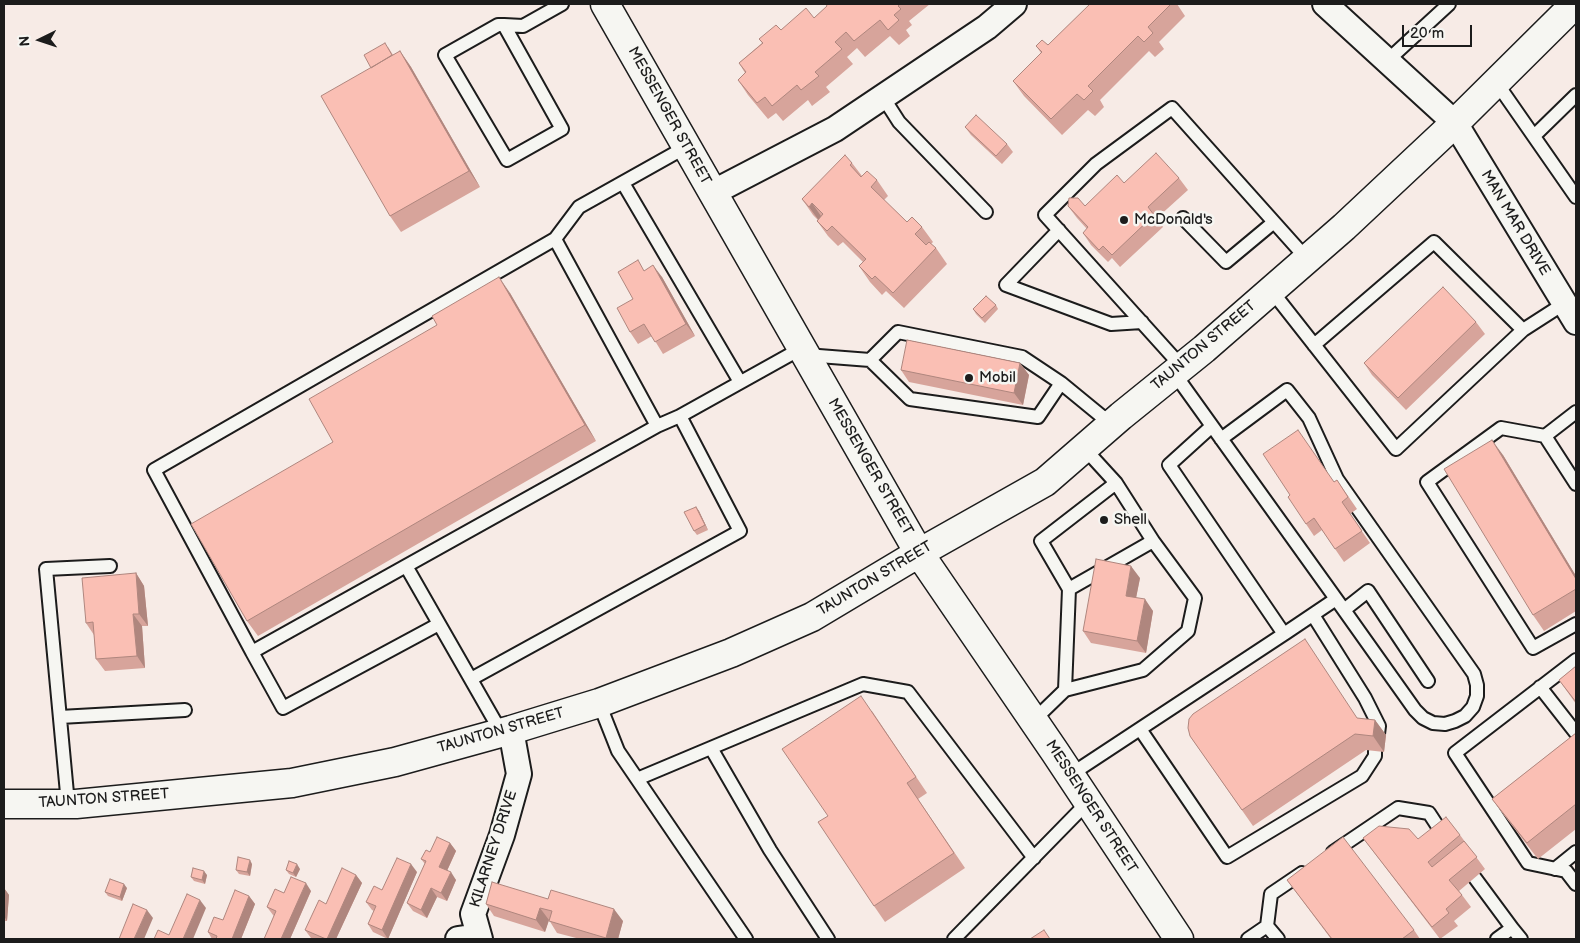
<!DOCTYPE html>
<style>
body{margin:0}
#map{position:relative;width:1580px;height:943px;overflow:hidden;background:#f7ebe6;font-family:"Balsamiq Sans",sans-serif}
canvas{display:block}
.frame{position:absolute;inset:0;border:5px solid #1c1c1c;pointer-events:none}
.north{position:absolute;left:15px;top:15px;width:50px;height:50px;-webkit-text-stroke:4px #f6f6f2;paint-order:stroke;rotate:266deg;font-size:14px;font-weight:700;line-height:20px;text-align:center;color:#1c1c1c}
.north::after{content:'';display:block;margin:auto;width:18px;height:22px;background:#1c1c1c;clip-path:polygon(50% 0,100% 100%,50% 72%,0 100%)}
.scale{position:absolute;left:1402px;top:25px;width:70px;height:22px;box-sizing:border-box;border:2px solid #1c1c1c;border-top:0;padding-left:6px;font-size:15px;line-height:18px;white-space:nowrap;color:#1c1c1c;-webkit-text-stroke:4px #f6f6f2;paint-order:stroke}
</style>
<div id="map">
<canvas width="1580" height="943"></canvas>
<div class="frame"></div>
<div class="north">N</div>
<div class="scale">20 m</div>
</div>
<script>
const ctx = document.querySelector('canvas').getContext('2d');
ctx.lineJoin = 'round';
function toPath(rows) {
  const path = new Path2D();
  for (const r of rows) {
    path.moveTo(r[0], r[1]);
    for (let i = 2; i < r.length; i += 2) path.lineTo(r[i], r[i + 1]);
  }
  return path;
}
function trace(path, color, width, dash) {
  ctx.strokeStyle = color;
  ctx.lineWidth = width;
  ctx.lineCap = dash ? 'butt' : 'round';
  ctx.setLineDash(dash || []);
  ctx.stroke(path);
}
function fill(path, color) {
  ctx.fillStyle = color;
  ctx.fill(path, 'evenodd');
}
function label(font, color, halo, rows, align = 'center') {
  ctx.font = font + ' "Balsamiq Sans",sans-serif';
  ctx.lineWidth = 5;
  ctx.setLineDash([]);
  ctx.textBaseline = 'middle';
  ctx.strokeStyle = halo;
  ctx.fillStyle = color;
  for (const [text, x, y, turn = 0] of rows) {
    ctx.save();
    ctx.translate(x, y);
    ctx.rotate((+turn || 0) * Math.PI / 180);
    ctx.textAlign = isNaN(turn) ? turn : align;
    if (halo) ctx.strokeText(text, 0, 0);
    ctx.fillText(text, 0, 0);
    ctx.restore();
  }
}
const lane = toPath([
 [504,25,562,129,507,160,445,55,498,25,504,25,523,26,562,4],
 [1387,61,1449,4],
 [1496,82,1576,197],
 [883,97,899,122,986,212],
 [1534,136,1576,95],
 [623,183,740,382],
 [1183,218,1226,262,1274,222],
 [1059,230,1006,285,1111,324,1142,322],
 [555,239,579,207,686,147],
 [1271,290,1396,449,1523,330,1565,303],
 [1314,345,1434,242,1523,330],
 [806,355,870,360,910,399,1038,417,1061,383,1111,424],
 [870,360,898,332,1022,357,1061,383],
 [1182,367,1045,215,1096,164,1172,108,1307,259],
 [1174,373,1344,610,1368,591,1428,681],
 [1576,412,1545,436,1576,484],
 [657,426,680,416],
 [1212,426,1169,465,1284,634,1336,599],
 [1545,436,1501,428,1427,482,1533,648,1576,624],
 [1221,439,1287,390,1309,418,1337,479,1474,674,1477,685,1477,696,1473,707,1465,716,1455,721,1445,724,1433,723,1423,718,1415,710,1344,610],
 [406,566,657,426,555,239,154,470,252,652,406,566,501,732],
 [1069,589,1041,541,1116,483],
 [1313,615,1365,698,1379,726,1378,734],
 [252,652,283,708,439,624],
 [1576,660,1455,753,1528,863,1566,871,1576,884],
 [471,679,740,531,680,416,802,348],
 [1540,687,1576,733],
 [1065,690,1143,670,1188,631,1195,598,1153,541],
 [599,703,618,751,746,939],
 [60,717,185,710],
 [1034,720,1065,690,1069,589,1153,541,1116,483,1084,448],
 [1140,729,1227,857,1362,776,1375,756,1375,751],
 [711,748,770,850,828,939],
 [1070,775,1284,634],
 [637,779,863,684,908,692,1034,858],
 [68,804,46,569,110,566],
 [1333,852,1398,808,1429,813,1444,836],
 [1555,869,1576,852],
 [1475,878,1512,928],
 [1267,926,1271,894,1302,873],
 [954,939,1088,802],
 [1248,939,1267,926,1278,939],
 [1497,939,1512,928,1521,939]
]);
const street = toPath([
 [1325,4,1455,123,1576,322],
 [712,193,835,129,987,27,1014,4],
 [458,939,478,936],
 [480,939,473,914,502,835,519,774,511,730]
]);
const secondary = toPath([
 [605,4,919,553,1055,752,1179,939],
 [4,804,76,804,292,783,395,762,511,730,599,703,731,653,812,617,919,553,1045,482,1121,416,1204,349,1344,227,1455,123,1575,4]
]);
trace(lane, '#1c1c1c', 16);
trace(street, '#1c1c1c', 28);
trace(secondary, '#1c1c1c', 31);
trace(lane, '#f6f6f2', 12);
trace(street, '#f6f6f2', 24);
trace(secondary, '#f6f6f2', 28);
fill(toPath([
 [825,4,930,4,909,21,912,25,906,30,910,36,899,45,890,36,865,57,857,48,847,57,853,64,826,87,830,92,812,106,808,100,783,121,776,113,768,119,748,95,738,80,745,73,739,63,762,43,759,39,814,18,827,6],
 [1090,4,1177,4,1185,16,1159,42,1164,49,1155,57,1149,51,1100,100,1104,107,1095,116,1088,110,1062,135,1024,96,1013,81,1041,53,1036,46,1048,45],
 [388,47,393,55,400,51,411,67,480,187,401,232,390,216,371,68],
 [965,127,1007,144,1013,152,1002,164,971,135],
 [852,163,862,176,877,180,888,196,884,200,907,222,922,227,933,242,931,244,936,248,947,264,904,308,886,291,882,295,870,282,859,266,863,262,843,242,838,246,828,236,817,221,818,220,813,215,802,199],
 [1179,178,1188,190,1157,218,1163,227,1120,267,1112,258,1108,262,1091,245,1083,233,1087,229,1077,218,1068,206,1085,206,1124,183],
 [645,270,662,277,695,336,663,354,652,336,638,344,630,332,633,299],
 [510,293,596,441,258,636,247,621,333,442],
 [996,305,998,309,985,323,976,314,973,309],
 [1476,322,1485,334,1406,410,1372,375,1364,363],
 [1020,363,1029,375,1023,405,909,382,901,370],
 [1503,455,1576,576,1576,611,1544,631,1533,615],
 [1337,480,1357,509,1350,514,1370,543,1344,562,1322,530,1314,536,1306,524,1334,482],
 [696,507,699,511,708,530,697,535,694,531],
 [136,573,144,586,148,626,142,626,145,668,105,671,96,659,94,635,86,623],
 [1140,578,1136,598,1153,611,1146,653,1091,643,1083,631],
 [1576,666,1576,704,1559,680],
 [872,711,927,793,918,799,965,868,885,922,874,906],
 [1358,718,1375,720,1386,735,1384,752,1366,750,1253,826,1190,736],
 [1576,733,1576,829,1538,859,1503,814,1492,799],
 [1460,835,1485,869,1459,891,1471,907,1454,921,1458,926,1440,939,1363,838,1418,839],
 [450,843,456,851,447,871,456,880,447,901,437,897,427,918,413,911,407,903,425,864,421,859,430,852],
 [252,864,250,876,239,874,236,870],
 [300,869,296,877,289,874,286,870],
 [417,872,388,939,373,932,368,924,374,911,372,910,366,902,382,890],
 [207,875,205,884,194,881,191,877],
 [356,875,362,883,336,939,314,939,311,938,305,930,326,904],
 [1287,880,1414,930,1420,939,1331,939],
 [4,888,9,895,7,921,4,921],
 [127,888,122,901,108,896,105,892],
 [311,891,290,939,264,939,274,916,273,915,267,907,284,893],
 [249,896,255,904,241,939,212,939,208,932,223,920],
 [548,899,623,921,618,939,580,939,557,933,549,920,545,932,494,916,486,904]
]), '#d7a49b');
fill(toPath([
 [400,51,411,67,480,187,469,171],
 [812,203,823,219,820,222,809,207],
 [653,265,662,277,695,336,686,324],
 [499,277,510,293,596,441,585,425],
 [1020,363,1029,375,1023,405,1014,393],
 [1492,440,1503,455,1576,576,1576,579],
 [696,507,699,511,708,530,705,525],
 [1131,566,1140,578,1134,608,1126,596],
 [136,573,144,586,148,626,139,614],
 [1145,599,1153,611,1146,653,1137,641],
 [133,614,142,626,145,668,137,656],
 [1375,720,1386,735,1384,752,1373,736],
 [450,843,456,851,445,875,439,867],
 [250,860,252,864,250,876,247,872],
 [297,864,300,869,296,877,293,873],
 [411,864,417,872,388,939,382,930],
 [204,871,207,875,205,884,202,880],
 [451,872,456,880,447,901,441,893],
 [356,875,362,883,336,939,327,939],
 [306,883,311,891,290,939,281,939],
 [124,884,127,888,122,901,120,897],
 [4,888,9,895,7,921,4,916],
 [431,888,437,897,427,918,421,910],
 [249,896,255,904,241,939,232,939],
 [200,900,206,908,193,939,183,939],
 [540,908,549,920,545,932,536,920],
 [614,909,623,921,618,939,607,939,606,938],
 [147,910,153,918,144,939,134,939]
]), '#af867e');
const building = toPath([
 [826,4,900,4,898,6,901,9,894,15,899,20,888,30,880,20,854,41,846,32,835,42,842,49,815,72,819,76,801,90,797,85,772,106,765,97,757,103,738,80,746,72,739,63,763,43,759,39,776,25,781,30,806,8,814,18,827,6,826,4],
 [1090,4,1171,4,1148,27,1153,33,1144,42,1138,36,1088,86,1093,91,1084,100,1077,94,1051,119,1013,81,1042,52,1036,46,1042,40,1048,45,1090,4],
 [385,43,392,55,371,68,364,55,385,43],
 [400,51,469,171,390,216,321,96,400,51],
 [976,115,1007,144,996,156,965,127,976,115],
 [1156,153,1179,178,1148,207,1154,215,1112,255,1103,246,1099,250,1083,233,1088,227,1068,206,1069,198,1078,198,1085,206,1117,175,1124,183,1156,153],
 [845,155,852,163,850,165,861,177,867,171,877,180,871,187,907,222,912,217,922,227,915,234,926,245,929,242,936,248,893,293,875,276,872,279,859,266,866,259,832,226,827,231,817,221,823,214,812,203,809,207,802,199,845,155],
 [638,260,644,271,653,265,686,324,655,342,644,324,630,332,617,308,633,299,618,272,638,260],
 [499,277,585,425,247,621,191,524,333,442,309,399,437,325,432,316,499,277],
 [1443,287,1476,322,1398,398,1364,363,1443,287],
 [986,296,996,305,982,318,973,309,986,296],
 [907,340,1020,363,1014,393,901,370,907,340],
 [1298,430,1334,482,1337,480,1348,497,1342,502,1362,531,1335,549,1314,518,1306,524,1288,497,1290,495,1263,454,1298,430],
 [1492,440,1576,579,1576,589,1533,615,1444,469,1492,440],
 [696,507,705,525,694,531,684,512,696,507],
 [1096,559,1131,566,1126,596,1145,599,1137,641,1083,631,1096,559],
 [136,573,139,614,133,614,137,656,96,659,93,622,86,623,82,578,136,573],
 [1305,639,1357,718,1375,720,1373,736,1355,734,1242,810,1190,736,1188,728,1189,719,1193,714,1305,639],
 [1576,666,1576,702,1559,680,1576,666],
 [861,696,916,777,907,783,954,853,874,906,818,822,828,816,782,749,861,696],
 [1576,733,1576,804,1527,843,1492,799,1576,733],
 [1446,817,1460,835,1428,862,1432,867,1464,841,1477,857,1449,880,1462,895,1446,909,1449,913,1432,927,1363,838,1379,826,1409,829,1418,839,1446,817],
 [437,837,450,843,439,867,451,872,441,893,431,888,421,910,407,903,426,861,421,859,426,850,430,852,437,837],
 [1343,837,1414,930,1402,939,1332,939,1287,880,1343,837],
 [238,857,250,860,247,872,236,870,238,857],
 [397,858,411,864,382,930,368,924,376,906,366,902,374,886,382,890,397,858],
 [289,861,297,864,293,873,286,870,289,861],
 [193,868,204,871,202,880,191,877,193,868],
 [342,868,356,875,327,939,326,939,305,930,319,900,326,904,342,868],
 [291,877,306,883,281,939,264,939,276,911,267,907,275,889,284,893,291,877],
 [110,879,124,884,120,897,105,892,110,879],
 [492,882,548,899,551,890,614,909,606,938,549,921,552,911,540,908,536,920,486,904,492,882],
 [235,890,249,896,232,939,216,939,217,936,208,932,214,917,223,920,235,890],
 [187,894,200,900,183,939,154,939,158,930,169,935,187,894],
 [133,904,147,910,134,939,119,939,133,904],
 [1044,930,1050,939,1030,939,1044,930]
]);
fill(building, '#fabfb4');
trace(building, '#af867e', 1);
for (const [x, y, r, color] of [
 [1124,220,5,"#1c1c1c"],
 [969,378,5,"#1c1c1c"],
 [1104,520,5,"#1c1c1c"]
]) {
  const dot = new Path2D();
  dot.arc(x, y, r, 0, 2 * Math.PI);
  ctx.fillStyle = color;
  ctx.fill(dot);
  trace(dot, '#f6f6f2', 2);
}
label('15px', '#1c1c1c', '#f6f6f2', [
 ["MESSENGER STREET",669,116,61],
 ["MAN MAR DRIVE",1515,223,59],
 ["TAUNTON STREET",1204,346,-40],
 ["MESSENGER STREET",870,467,60],
 ["TAUNTON STREET",875,579,-31],
 ["TAUNTON STREET",501,731,-16],
 ["TAUNTON STREET",104,799,-4],
 ["MESSENGER STREET",1091,807,57],
 ["KILARNEY DRIVE",494,849,-72]
]);
label('15px', '#1c1c1c', '#f6f6f2', [
 ["McDonald's",1134,220],
 ["Mobil",979,378],
 ["Shell",1114,520]
], 'left');
</script>
